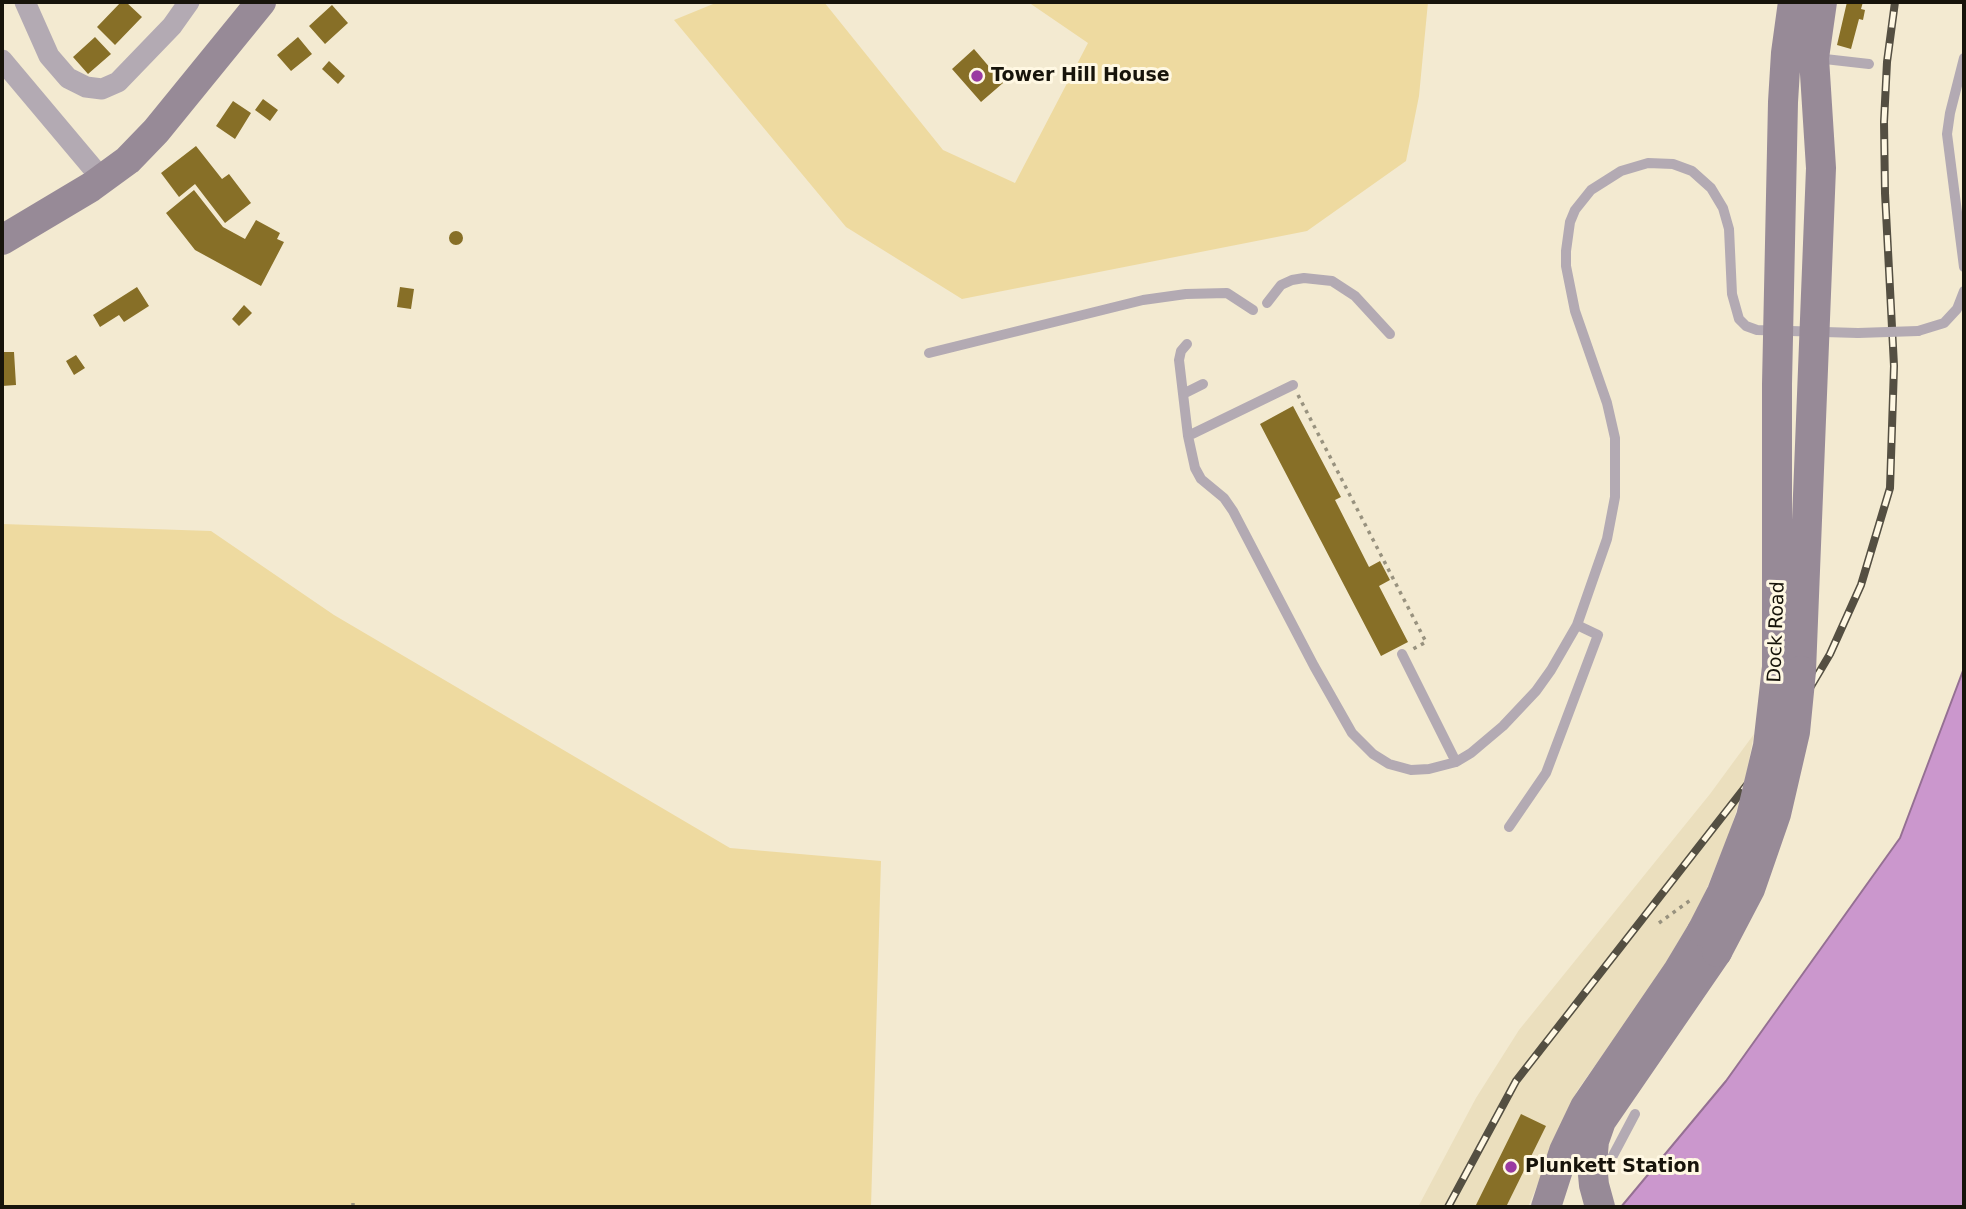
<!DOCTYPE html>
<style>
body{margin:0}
#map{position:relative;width:1966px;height:1209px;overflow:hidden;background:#f3ead1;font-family:"DejaVu Sans",sans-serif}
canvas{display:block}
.frame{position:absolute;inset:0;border:4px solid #17140b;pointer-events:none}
</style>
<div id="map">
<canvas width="1966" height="1209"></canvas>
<div class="frame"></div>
</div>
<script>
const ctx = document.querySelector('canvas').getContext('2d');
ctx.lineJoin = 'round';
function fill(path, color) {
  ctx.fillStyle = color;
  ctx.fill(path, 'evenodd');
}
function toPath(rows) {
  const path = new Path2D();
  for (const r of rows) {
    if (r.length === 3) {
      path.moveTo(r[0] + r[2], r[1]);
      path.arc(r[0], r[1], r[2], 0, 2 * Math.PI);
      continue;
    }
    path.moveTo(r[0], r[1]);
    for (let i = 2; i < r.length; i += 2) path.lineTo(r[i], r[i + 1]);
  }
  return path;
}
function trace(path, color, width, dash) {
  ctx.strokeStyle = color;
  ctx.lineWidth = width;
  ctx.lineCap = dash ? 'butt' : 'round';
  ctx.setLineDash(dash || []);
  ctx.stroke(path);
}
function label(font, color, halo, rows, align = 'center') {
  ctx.font = font + ' "DejaVu Sans",sans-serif';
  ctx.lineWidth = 6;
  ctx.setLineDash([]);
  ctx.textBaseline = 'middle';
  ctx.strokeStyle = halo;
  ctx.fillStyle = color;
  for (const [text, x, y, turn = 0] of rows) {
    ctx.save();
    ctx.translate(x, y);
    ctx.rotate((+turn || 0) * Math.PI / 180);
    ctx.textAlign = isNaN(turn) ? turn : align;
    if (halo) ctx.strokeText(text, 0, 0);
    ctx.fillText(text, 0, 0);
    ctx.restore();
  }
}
fill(toPath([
 [1754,734,1745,781,1730,832,1699,907,1655,981,1577,1091,1528,1207,1418,1207,1476,1098,1519,1030,1710,794]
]), '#ebdfbe');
fill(toPath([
 [718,2,824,2,943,150,1015,183,1088,43,1028,2,1428,2,1419,96,1406,161,1307,231,962,299,846,227,674,20],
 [2,524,211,531,334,615,730,848,881,861,871,1207,2,1207]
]), '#eedaa0');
const water = toPath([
 [1964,668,1964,1207,1621,1207,1726,1081,1900,838,1964,668]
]);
fill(water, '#cb97cd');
trace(water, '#957093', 2);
fill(toPath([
 [121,2,126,2,142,17,115,45,97,27],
 [1847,2,1863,2,1861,9,1865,10,1863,20,1859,19,1851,49,1837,45],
 [332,5,348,23,325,44,309,26],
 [95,37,111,54,88,74,73,57],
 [298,37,312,54,291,71,277,55],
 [974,49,1003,83,981,102,952,69],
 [329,61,345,76,338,84,322,69],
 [263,99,278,110,270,121,255,110],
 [233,101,251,113,235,139,216,126],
 [196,146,222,179,229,174,251,203,225,223,195,184,179,197,161,173],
 [194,190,223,227,245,239,256,220,280,233,277,239,284,242,261,286,195,250,166,213],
 [456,238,7],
 [137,287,149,306,124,322,119,315,100,327,93,315],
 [400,287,414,289,411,309,397,307],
 [244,305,252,313,239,326,232,319],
 [2,352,14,352,16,385,2,386],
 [76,355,85,368,74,375,66,361],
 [1293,406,1341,497,1335,500,1369,567,1380,561,1390,580,1379,586,1408,642,1381,656,1260,424],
 [1521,1114,1546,1126,1506,1207,1475,1207]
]), '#876f27');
trace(toPath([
 [1298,395,1426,642,1413,649],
 [1659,923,1692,899],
 [353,1203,353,1207]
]), '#98927f', 3.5, [3.5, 5]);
trace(toPath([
 [1816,58,1869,64],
 [1964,58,1950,113,1947,134,1964,267],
 [1267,303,1281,285,1292,280,1304,278,1332,281,1355,296,1390,334],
 [1918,331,1944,323,1957,309,1964,291],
 [1187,344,1181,351,1179,360,1188,436],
 [929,353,1143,300,1186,294,1227,293,1253,310],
 [1293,385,1188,436,1195,468,1201,479,1224,498,1233,511,1314,666,1352,733,1373,754,1389,764,1411,770,1429,769,1456,762,1471,753,1503,726,1536,691,1551,670,1577,625,1607,539,1615,497,1615,438,1607,403,1575,311,1566,266,1566,251,1570,222,1575,210,1591,190,1621,171,1648,163,1673,164,1692,171,1711,188,1723,208,1729,229,1732,294,1739,319,1746,326,1757,330,1858,333],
 [1183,394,1203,384],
 [1402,654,1456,762],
 [1509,827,1546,773,1598,635,1577,625],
 [1597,1172,1608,1165,1635,1114]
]), '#b3aab3', 10);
trace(toPath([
 [25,2,49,56,68,78,86,87,102,89,118,82,172,26,189,2],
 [2,60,102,179]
]), '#b3aab3', 21);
trace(toPath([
 [2,240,91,187,128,160,156,131,261,2],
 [1777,667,1777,384,1783,102,1786,53,1793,2],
 [1801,671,1821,168,1814,58,1822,2],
 [1546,1207,1564,1151,1585,1107,1678,971,1702,931],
 [1600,1207,1594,1185,1592,1164,1594,1141,1601,1121,1717,952]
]), '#978a97', 30);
const rail = toPath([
 [1448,1207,1516,1081,1771,754,1830,654,1861,585,1890,488,1894,366,1885,193,1884,122,1887,62,1895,2]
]);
trace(rail, '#544f42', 8);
trace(rail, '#fff8e3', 5, [16]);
trace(toPath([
 [1858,333,1918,331]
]), '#b3aab3', 10);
trace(toPath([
 [1702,931,1722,892,1751,817,1768,746,1777,667],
 [1717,952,1750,889,1776,814,1795,732,1801,671]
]), '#978a97', 30);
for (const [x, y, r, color] of [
 [977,76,7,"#9a3aa1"],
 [1511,1167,7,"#9a3aa1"]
]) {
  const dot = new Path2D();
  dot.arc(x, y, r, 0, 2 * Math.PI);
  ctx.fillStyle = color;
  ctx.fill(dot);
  trace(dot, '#fff8e3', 2.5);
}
label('bold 19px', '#17140b', '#fff8e3', [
 ["Tower Hill House",991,76],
 ["Plunkett Station",1525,1167]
], 'left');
label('19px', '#17140b', '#fff8e3', [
 ["Dock Road",1777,632,-88]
]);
</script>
